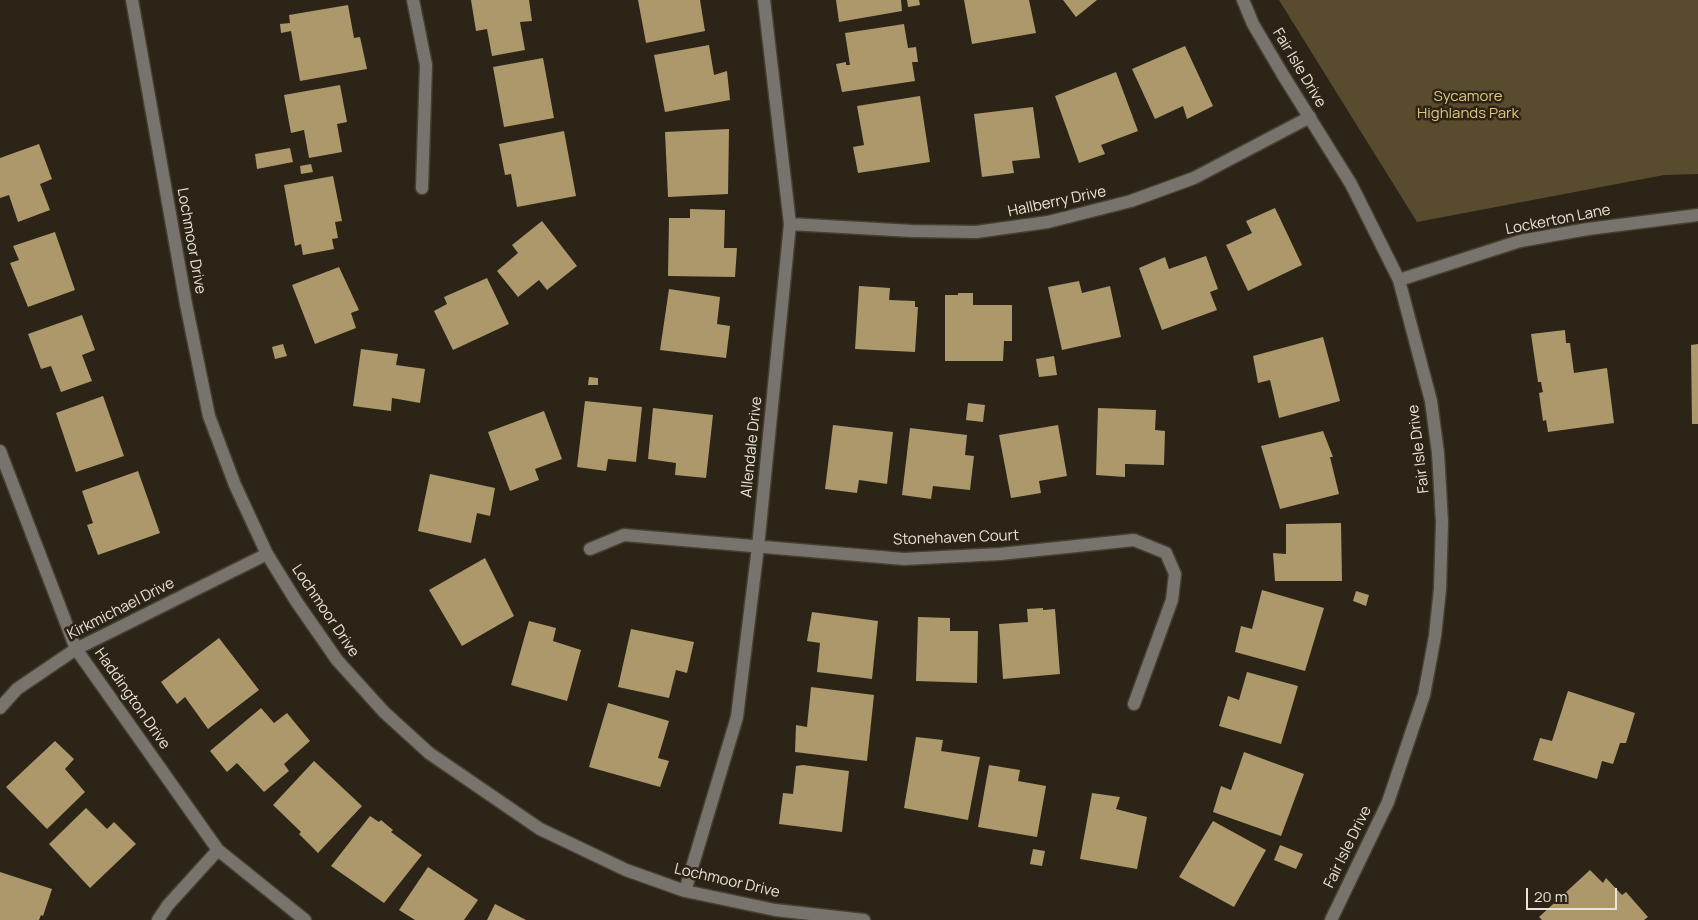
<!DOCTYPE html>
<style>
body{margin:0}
#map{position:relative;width:1698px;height:920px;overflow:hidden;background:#2c2517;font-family:Manrope,sans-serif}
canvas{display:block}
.scale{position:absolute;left:1526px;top:888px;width:91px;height:22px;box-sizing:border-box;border:2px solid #e8e4da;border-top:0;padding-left:6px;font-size:15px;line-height:18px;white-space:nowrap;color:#e8e4da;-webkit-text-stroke:4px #2c2517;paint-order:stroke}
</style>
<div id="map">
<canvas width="1698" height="920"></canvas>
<div class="scale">20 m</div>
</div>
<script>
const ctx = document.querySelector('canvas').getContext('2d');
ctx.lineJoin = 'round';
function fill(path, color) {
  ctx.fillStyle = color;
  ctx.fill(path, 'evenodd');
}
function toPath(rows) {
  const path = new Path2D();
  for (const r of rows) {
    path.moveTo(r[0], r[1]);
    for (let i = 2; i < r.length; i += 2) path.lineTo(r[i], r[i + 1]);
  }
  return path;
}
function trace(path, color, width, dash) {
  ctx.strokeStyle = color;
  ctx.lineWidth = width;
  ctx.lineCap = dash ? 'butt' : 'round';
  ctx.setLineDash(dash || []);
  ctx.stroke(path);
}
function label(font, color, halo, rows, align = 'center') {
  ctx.font = font + ' Manrope,sans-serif';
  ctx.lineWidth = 5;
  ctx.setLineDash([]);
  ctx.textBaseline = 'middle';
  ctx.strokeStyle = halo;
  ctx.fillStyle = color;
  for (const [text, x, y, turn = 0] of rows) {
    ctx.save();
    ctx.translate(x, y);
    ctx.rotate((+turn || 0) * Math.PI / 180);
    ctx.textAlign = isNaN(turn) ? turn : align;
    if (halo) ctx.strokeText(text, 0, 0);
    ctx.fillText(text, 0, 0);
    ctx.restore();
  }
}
fill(toPath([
 [1279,0,1698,0,1698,174,1664,175,1417,222]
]), '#594c2e');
fill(toPath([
 [471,0,529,0,532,21,520,22,525,50,492,56,487,29,476,31],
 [638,0,700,0,705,31,646,43],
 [836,0,901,0,902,11,839,22],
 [907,0,919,0,920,5,908,7],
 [964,0,1029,0,1036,33,972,44],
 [1063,0,1097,0,1076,17],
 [348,5,354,38,360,37,367,69,300,81,291,31,281,33,280,24,290,23,289,15],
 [904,24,908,48,916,47,918,62,912,62,915,81,842,92,836,64,846,62,846,65,850,65,845,33],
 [709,45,714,75,727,71,730,100,665,112,654,55],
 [1185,46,1213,106,1187,119,1183,106,1155,119,1132,69],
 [543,58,554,118,504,127,493,67],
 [1116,72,1138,131,1101,145,1105,154,1079,163,1055,96],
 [340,85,347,122,337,124,342,152,309,158,304,130,291,133,284,95],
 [920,96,930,162,858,173,853,147,864,145,857,106],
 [1033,107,1040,158,1012,161,1014,173,982,177,974,114],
 [729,129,728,194,668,197,665,132],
 [564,131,576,196,517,207,511,174,505,175,499,144],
 [39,144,52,179,40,184,50,210,18,222,9,195,0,198,0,158],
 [290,148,293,162,257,169,255,154],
 [311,164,313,172,301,174,300,166],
 [333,176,342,221,335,222,338,238,332,239,334,249,303,255,301,244,295,246,284,185],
 [1275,208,1302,265,1248,291,1226,245,1252,233,1246,221],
 [690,209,725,210,724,248,737,248,735,277,668,276,669,218,690,218],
 [542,221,577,266,547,290,539,280,518,297,497,271,518,253,512,245],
 [55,232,75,290,28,307,10,263,19,260,13,246],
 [1206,256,1218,289,1210,292,1217,310,1162,330,1139,268,1165,257,1169,269],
 [339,267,359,310,351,313,356,328,315,344,292,285],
 [487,278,509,324,453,350,434,311,447,304,444,297],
 [1079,281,1082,293,1110,286,1121,337,1062,350,1048,287],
 [859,286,890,288,889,300,915,301,915,307,918,307,915,352,855,349],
 [669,289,720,297,717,324,730,326,726,358,660,350],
 [958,293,973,293,973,305,1012,305,1012,341,1004,341,1003,361,945,361,945,295,958,295],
 [82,315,95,350,82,355,92,381,61,392,51,366,41,369,28,334],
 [1565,330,1566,343,1570,343,1574,373,1607,368,1614,423,1548,432,1546,420,1543,421,1539,393,1543,392,1542,388,1541,382,1538,382,1531,334],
 [1323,337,1340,401,1279,418,1270,380,1258,383,1253,356],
 [283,344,287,356,275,359,272,347],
 [1698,344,1698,424,1692,424,1691,345],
 [361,349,398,354,396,365,425,369,420,403,392,398,391,411,353,406],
 [1054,356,1057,375,1039,377,1036,359],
 [589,377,598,378,598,385,588,385],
 [103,396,124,456,76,472,56,413],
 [585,401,642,407,636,462,608,459,606,471,577,467],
 [968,403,985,405,983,422,966,420],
 [653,408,713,415,706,478,675,475,676,463,648,459],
 [1098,408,1156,410,1155,430,1165,431,1164,465,1125,464,1125,477,1096,475],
 [544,411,562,459,535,469,539,480,510,491,488,432],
 [833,425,893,432,887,484,859,480,857,493,825,489],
 [1058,425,1067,476,1039,481,1041,493,1011,498,999,435],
 [910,428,967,435,965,455,974,456,970,490,933,486,931,499,902,495],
 [1323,431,1333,457,1330,457,1339,494,1280,509,1261,446],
 [138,471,160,533,98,555,87,525,93,523,82,491],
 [430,474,495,488,490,516,477,513,471,543,418,531],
 [1341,523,1342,581,1275,581,1273,553,1286,554,1286,524],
 [485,558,514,616,462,646,429,590],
 [1262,590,1324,608,1305,671,1235,652,1241,626,1252,629],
 [1356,591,1369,595,1366,606,1353,601],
 [1043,608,1043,610,1055,609,1060,674,1003,679,999,624,1028,622,1027,609],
 [812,612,878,621,872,679,817,672,820,643,807,641],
 [918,617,950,618,950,631,978,631,977,683,916,681],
 [529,621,556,628,553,641,581,650,567,701,511,685],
 [631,629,694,642,687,673,676,670,669,698,618,687],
 [219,638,259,690,208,729,185,697,177,704,161,682],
 [1247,672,1298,686,1281,744,1219,726,1228,696,1239,700],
 [811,687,874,695,867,761,795,752,796,725,807,727],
 [1568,691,1635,713,1626,743,1620,743,1613,764,1602,761,1597,779,1533,760,1540,738,1552,741],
 [608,703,669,721,658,758,669,761,660,787,589,767],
 [261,708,274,723,287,713,310,741,284,764,289,771,264,792,237,763,227,772,210,751],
 [916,737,943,740,941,751,980,757,968,820,904,808],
 [55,741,74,759,65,769,85,792,47,829,6,787],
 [1244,752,1304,774,1281,836,1213,812,1221,786,1231,790],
 [314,761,362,806,318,853,299,834,301,832,273,805],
 [803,765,849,771,842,832,779,824,783,793,793,794,796,766],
 [989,765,1020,770,1018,781,1046,786,1037,837,978,827],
 [1092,793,1120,797,1116,809,1147,817,1137,869,1080,859],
 [86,808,107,829,114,822,136,844,90,888,49,844],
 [370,816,379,822,381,820,393,830,391,832,422,855,384,903,331,866],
 [1213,821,1266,850,1234,907,1179,877],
 [1280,845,1303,854,1296,869,1274,860],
 [1033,849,1045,851,1042,866,1030,864],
 [428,867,478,900,464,920,415,920,399,910],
 [1590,870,1603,883,1606,878,1622,895,1626,892,1648,917,1644,920,1542,920,1539,917],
 [0,872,52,889,43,916,41,915,39,920,0,920],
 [495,904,526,920,487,920]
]), '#ac986b');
const minor = toPath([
 [132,0,186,304,209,416,235,485,267,554,296,601,337,660,384,712,429,753,540,829,626,870,685,891,775,910,864,920],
 [413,0,426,65,422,188],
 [1243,0,1253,24,1283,75,1351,184,1399,280,1431,401,1438,453,1442,522,1440,589,1435,636,1424,695,1388,802,1331,920],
 [790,224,912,231,976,232,1048,222,1131,201,1194,178,1310,117],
 [1399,280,1520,241,1588,229,1698,215],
 [0,451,76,649,218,850,305,920],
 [590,549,624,535,904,559,1000,554,1134,540,1166,553,1175,574,1172,600,1134,704],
 [0,708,17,689,76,649,267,554],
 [685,891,737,717,758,547,790,224,764,0],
 [158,920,168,905,218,850]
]);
trace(minor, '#464032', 15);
trace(minor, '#78746d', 12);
label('15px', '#e8e4da', '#2c2517', [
 ["Fair Isle Drive",1299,68,59],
 ["Hallberry Drive",1057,202,-12],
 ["Lockerton Lane",1558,220,-11],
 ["Lochmoor Drive",191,241,80],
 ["Allendale Drive",752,447,-84],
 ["Fair Isle Drive",1419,449,-97],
 ["Stonehaven Court",956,538,-2],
 ["Kirkmichael Drive",121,609,-27],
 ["Lochmoor Drive",325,611,56],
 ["Haddington Drive",132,699,55],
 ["Fair Isle Drive",1348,847,-64],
 ["Lochmoor Drive",727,881,13]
]);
label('15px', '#e3c57f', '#2c2517', [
 ["Sycamore",1468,97],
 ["Highlands Park",1468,114]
]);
</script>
